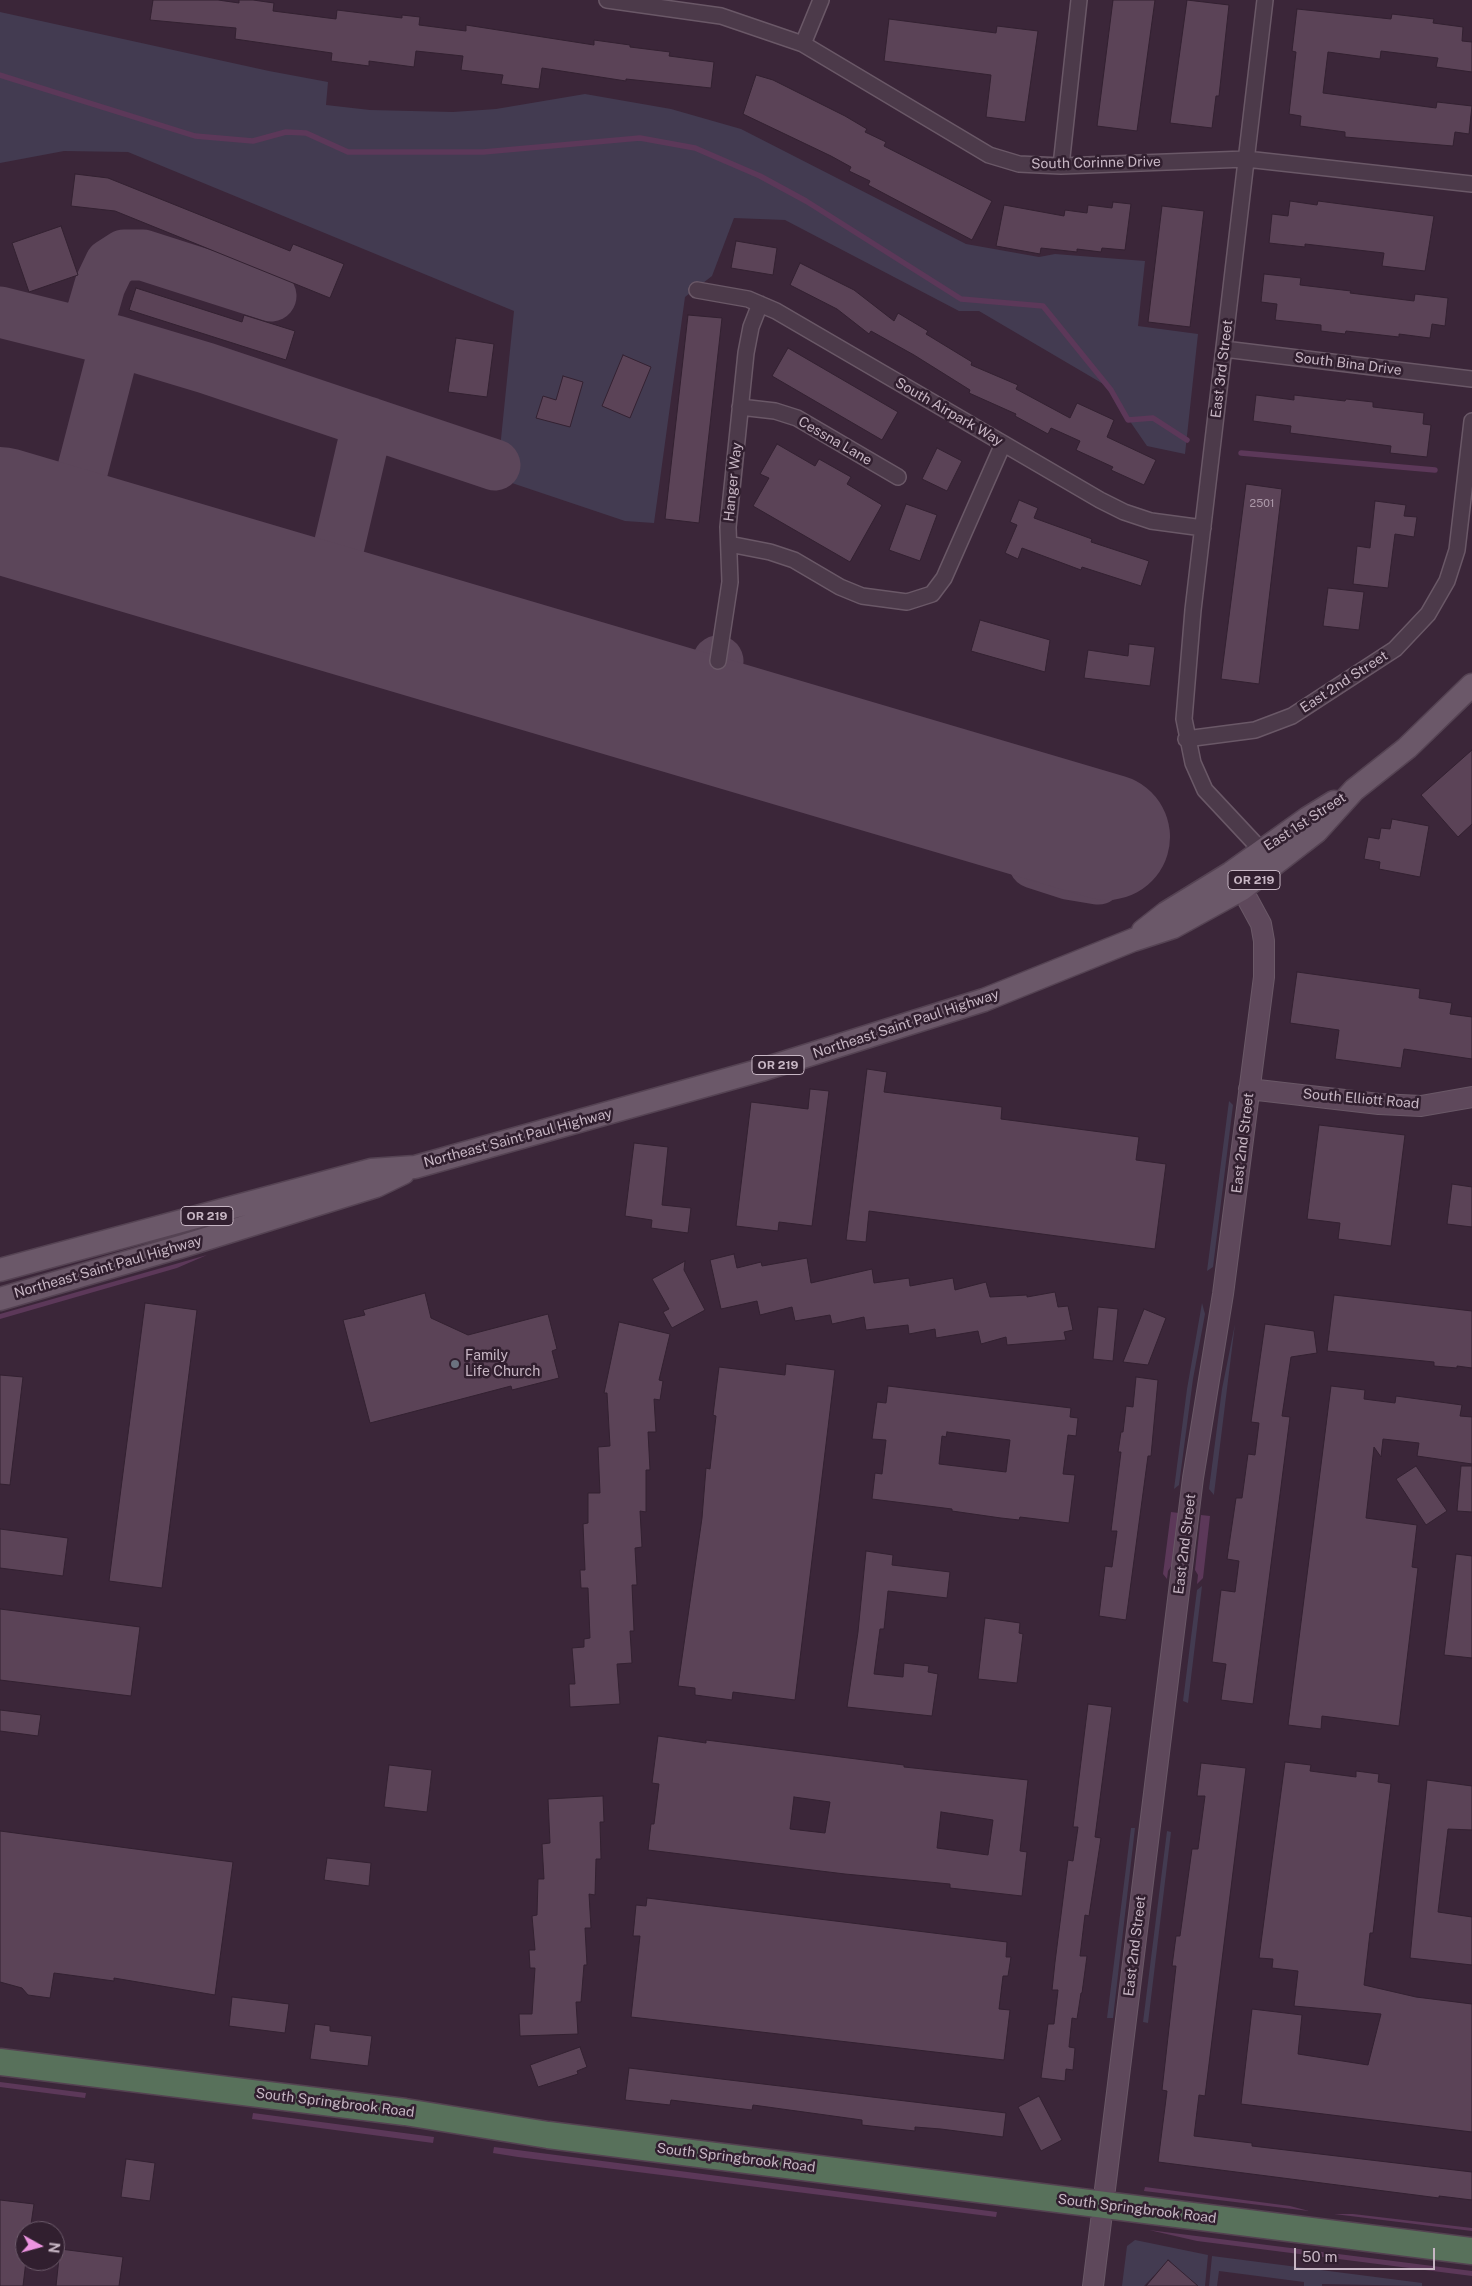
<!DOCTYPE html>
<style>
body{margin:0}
#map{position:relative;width:1472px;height:2286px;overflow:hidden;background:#3b2639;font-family:"Public Sans",sans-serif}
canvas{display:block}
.north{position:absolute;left:15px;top:2221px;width:50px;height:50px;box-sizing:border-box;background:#311f2f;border:1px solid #6d5b6b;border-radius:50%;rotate:97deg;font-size:14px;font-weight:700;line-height:20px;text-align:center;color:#c7b6c4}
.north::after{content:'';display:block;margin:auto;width:18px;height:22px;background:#ed94e1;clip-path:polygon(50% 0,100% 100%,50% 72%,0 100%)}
.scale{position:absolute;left:1294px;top:2248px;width:141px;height:22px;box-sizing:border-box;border:2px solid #c7b6c4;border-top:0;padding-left:6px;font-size:15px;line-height:18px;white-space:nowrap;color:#c7b6c4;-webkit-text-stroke:4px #311f2f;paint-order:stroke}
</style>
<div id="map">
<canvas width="1472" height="2286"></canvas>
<div class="north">N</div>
<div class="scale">50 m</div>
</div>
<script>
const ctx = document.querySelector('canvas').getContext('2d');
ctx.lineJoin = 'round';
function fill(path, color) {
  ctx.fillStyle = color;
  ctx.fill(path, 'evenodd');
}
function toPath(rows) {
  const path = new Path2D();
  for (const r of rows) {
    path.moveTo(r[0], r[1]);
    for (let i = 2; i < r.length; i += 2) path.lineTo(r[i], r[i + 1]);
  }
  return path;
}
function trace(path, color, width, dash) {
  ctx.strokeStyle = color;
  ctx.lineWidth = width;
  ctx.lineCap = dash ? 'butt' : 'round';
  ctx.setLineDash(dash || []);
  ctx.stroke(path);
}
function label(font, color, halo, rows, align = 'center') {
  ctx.font = font + ' "Public Sans",sans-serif';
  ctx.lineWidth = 5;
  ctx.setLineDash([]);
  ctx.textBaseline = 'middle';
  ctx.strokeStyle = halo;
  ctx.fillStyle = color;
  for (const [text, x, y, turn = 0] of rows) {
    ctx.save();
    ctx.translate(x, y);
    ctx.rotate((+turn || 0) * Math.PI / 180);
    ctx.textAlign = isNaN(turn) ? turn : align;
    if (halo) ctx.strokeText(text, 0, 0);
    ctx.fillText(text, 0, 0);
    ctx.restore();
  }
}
fill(toPath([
 [0,12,269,71,328,82,326,105,370,110,453,112,496,109,585,94,671,109,741,129,966,244,1039,257,1055,254,1145,261,1138,326,1198,334,1185,454,1147,446,1105,385,979,311,959,311,785,220,734,218,712,276,685,297,654,523,625,521,497,478,514,311,128,152,64,151,0,163],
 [1229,1101,1233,1105,1213,1267,1207,1271],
 [1202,1303,1205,1314,1193,1379,1179,1485,1174,1489,1187,1389],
 [1235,1324,1214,1494,1214,1495,1209,1489,1222,1389],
 [1202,1586,1188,1703,1183,1701,1197,1590],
 [1131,1828,1135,1828,1113,2018,1107,2018],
 [1167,1831,1171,1832,1148,2023,1143,2022],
 [1135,2240,1208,2255,1205,2286,1192,2286,1169,2260,1144,2286,1122,2286,1127,2246],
 [1212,2256,1422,2283,1422,2286,1322,2284,1322,2286,1304,2286,1304,2282,1219,2271,1217,2286,1209,2286]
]), '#433b51');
fill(toPath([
 [207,1255,177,1268,0,1319,0,1314],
 [1171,1512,1179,1513,1172,1565,1168,1571,1167,1579,1163,1574],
 [1201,1515,1210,1516,1203,1578,1197,1584,1198,1575,1195,1570],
 [0,2082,86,2093,85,2098,0,2087],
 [253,2113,434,2137,433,2143,252,2119],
 [494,2147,997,2212,996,2217,518,2157,493,2153],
 [1145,2187,1290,2206,1309,2211,1144,2191],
 [1334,2214,1353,2214,1472,2228,1472,2231],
 [1149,2230,1472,2271,1472,2276,1197,2241]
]), '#5c3859');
trace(toPath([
 [0,75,195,136,253,141,286,132,306,133,348,152,483,152,640,138,695,148,760,176,806,201,961,299,1043,306,1111,390,1128,420,1153,418,1187,440],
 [1241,453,1435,470]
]), '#5c3859', 5.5);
trace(toPath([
 [0,312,116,341,206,368,495,465],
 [86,333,100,285,110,264,124,255,143,255,271,296],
 [67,530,116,341],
 [325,606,368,422],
 [705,718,718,661],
 [1018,811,1026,846,1034,863,1068,874,1098,879,1107,872,1113,854,1107,837]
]), '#5c465a', 51);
trace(toPath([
 [0,510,1107,837]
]), '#5c465a', 126);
const building = toPath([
 [153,0,218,0,239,3,239,0,253,0,274,3,273,11,336,19,337,10,402,18,402,15,420,17,419,25,466,31,466,25,594,45,594,40,630,45,630,47,670,52,669,56,714,62,711,88,626,79,626,81,542,68,539,89,501,84,503,75,461,70,463,56,416,51,414,67,369,61,369,66,331,61,332,53,235,39,236,28,150,20,153,0],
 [1113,0,1155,0,1137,131,1097,126,1113,0],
 [1187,0,1229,5,1219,96,1216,96,1212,128,1170,123,1187,0],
 [1297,9,1391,19,1392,14,1434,19,1433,23,1463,27,1462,41,1472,42,1472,72,1436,67,1438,58,1381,51,1380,59,1328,52,1323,93,1436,108,1437,102,1472,106,1469,134,1455,132,1453,146,1345,137,1345,132,1300,126,1301,116,1289,114,1296,52,1292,51,1297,9],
 [889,19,996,33,997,26,1038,31,1025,122,986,117,991,75,884,61,889,19],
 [756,75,773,80,845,116,867,129,865,132,886,142,884,146,992,201,972,240,868,185,870,181,849,171,851,167,831,156,743,114,756,75],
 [75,174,108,178,290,251,293,244,344,264,330,298,115,211,71,206,75,174],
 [1290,201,1317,205,1318,201,1434,216,1425,271,1382,266,1384,253,1305,244,1305,247,1269,243,1272,214,1288,216,1290,201],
 [1113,202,1131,204,1125,250,1102,248,1101,252,1077,249,1077,252,1041,248,1040,254,996,246,1004,205,1064,216,1065,210,1087,213,1088,205,1112,208,1113,202],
 [1162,206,1204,211,1190,327,1148,322,1162,206],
 [61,226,78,275,29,292,12,243,61,226],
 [736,241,777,248,773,275,731,268,736,241],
 [800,263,854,290,894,321,898,313,928,331,926,334,972,362,971,365,1018,385,1016,389,1070,418,1077,403,1114,420,1107,437,1156,460,1144,485,1111,470,1113,467,1076,450,1080,441,1051,428,1048,434,1015,416,1016,414,969,393,970,390,914,355,871,331,869,334,837,309,790,285,800,263],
 [1264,274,1301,278,1300,285,1351,291,1350,293,1414,301,1415,294,1448,298,1445,326,1432,324,1430,338,1399,334,1399,337,1346,331,1345,334,1321,331,1321,325,1275,320,1277,304,1261,302,1264,274],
 [136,288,242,322,244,315,295,331,286,360,129,310,136,288],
 [688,315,722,318,699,523,665,519,688,315],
 [456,338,494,344,487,397,448,392,456,338],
 [788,348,898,412,882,440,772,376,788,348],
 [623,355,651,367,630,418,602,406,623,355],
 [563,376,583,382,570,427,536,418,543,396,556,400,563,376],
 [1256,395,1294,400,1294,395,1345,401,1346,399,1373,402,1373,407,1424,413,1423,424,1431,425,1427,457,1390,453,1391,446,1290,433,1291,426,1253,421,1256,395],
 [777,444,815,466,819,459,851,477,847,484,882,505,850,562,753,506,769,478,760,474,777,444],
 [937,448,962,461,947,491,922,479,937,448],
 [1246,484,1282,489,1259,684,1221,679,1246,484],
 [1019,500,1038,508,1034,518,1092,539,1091,542,1149,561,1141,586,1082,567,1081,570,1022,548,1018,559,1005,553,1017,525,1010,522,1019,500],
 [1375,501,1406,505,1404,516,1417,517,1414,537,1395,534,1388,588,1353,584,1357,546,1370,548,1375,501],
 [906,504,937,515,920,561,889,550,906,504],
 [1328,588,1364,592,1359,630,1323,626,1328,588],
 [980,620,1050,640,1045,672,971,651,980,620],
 [1129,644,1155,647,1150,686,1084,678,1088,650,1128,656,1129,644],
 [1472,750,1472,824,1458,837,1421,795,1472,750],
 [1392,819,1429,826,1420,877,1379,869,1380,862,1364,859,1368,837,1379,839,1381,828,1390,829,1392,819],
 [1297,972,1420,989,1419,998,1452,1003,1450,1014,1472,1017,1472,1059,1404,1049,1401,1068,1335,1059,1339,1030,1290,1023,1297,972],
 [867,1069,887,1072,884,1092,1002,1107,1001,1119,1139,1137,1136,1160,1166,1164,1155,1249,869,1211,866,1242,846,1240,867,1069],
 [810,1089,829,1091,812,1226,779,1222,778,1231,736,1226,751,1102,808,1109,810,1089],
 [1319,1125,1405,1135,1391,1246,1338,1239,1340,1223,1307,1219,1319,1125],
 [634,1143,668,1147,662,1205,691,1208,688,1233,651,1228,652,1220,625,1216,634,1143],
 [1452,1184,1472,1187,1472,1227,1447,1224,1452,1184],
 [734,1254,737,1268,761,1262,762,1266,807,1258,811,1283,872,1269,874,1283,909,1278,910,1286,953,1278,955,1290,986,1282,990,1297,1027,1295,1027,1297,1055,1292,1058,1307,1068,1306,1073,1330,1064,1332,1066,1340,1007,1345,1006,1337,981,1344,978,1331,936,1338,935,1329,909,1334,908,1325,866,1330,864,1317,832,1324,830,1315,795,1321,792,1307,760,1315,757,1301,721,1309,710,1260,734,1254],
 [685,1261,684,1270,705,1310,672,1328,663,1312,669,1309,652,1279,685,1261],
 [425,1293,431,1318,468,1335,548,1314,557,1349,552,1351,559,1378,512,1390,511,1386,370,1423,343,1320,365,1315,363,1310,425,1293],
 [1334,1295,1472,1311,1472,1368,1457,1366,1457,1368,1434,1366,1434,1362,1327,1351,1334,1295],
 [145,1303,197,1310,162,1588,109,1581,145,1303],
 [1098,1307,1118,1309,1113,1361,1093,1359,1098,1307],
 [1144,1309,1166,1318,1148,1365,1123,1362,1144,1309],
 [619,1322,670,1334,659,1380,663,1381,660,1400,654,1399,656,1432,648,1432,650,1470,646,1470,646,1512,640,1511,642,1547,635,1548,637,1585,632,1585,634,1631,630,1631,632,1663,617,1664,620,1704,570,1707,569,1684,575,1684,572,1648,584,1647,584,1639,590,1638,588,1588,581,1588,580,1570,585,1570,583,1524,588,1523,588,1493,600,1493,598,1447,610,1446,607,1393,604,1393,619,1322],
 [1265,1324,1314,1331,1317,1353,1291,1357,1282,1416,1290,1417,1253,1704,1221,1700,1226,1664,1212,1662,1221,1590,1235,1592,1239,1561,1227,1559,1236,1498,1242,1498,1248,1454,1255,1455,1259,1423,1251,1422,1265,1324],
 [786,1364,835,1370,795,1700,733,1692,732,1700,695,1695,695,1688,678,1686,702,1518,706,1468,710,1469,716,1416,713,1415,719,1367,785,1375,786,1364],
 [0,1375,23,1377,10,1485,0,1484,0,1375],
 [1136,1377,1158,1380,1151,1456,1148,1456,1126,1620,1099,1616,1105,1566,1112,1567,1117,1531,1111,1531,1121,1452,1118,1452,1121,1432,1123,1432,1126,1406,1133,1407,1136,1377],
 [888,1386,1071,1408,1070,1417,1078,1418,1076,1436,1068,1435,1063,1474,1075,1475,1069,1523,1020,1517,1019,1520,1001,1518,952,1511,952,1509,872,1499,875,1473,882,1474,886,1440,872,1439,877,1402,886,1403,888,1386],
 [947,1432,1010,1440,1006,1472,939,1464,942,1436,946,1437,947,1432],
 [1331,1386,1365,1390,1364,1399,1395,1403,1396,1396,1462,1405,1460,1416,1472,1417,1472,1464,1417,1456,1419,1443,1383,1439,1381,1457,1374,1447,1366,1518,1417,1525,1412,1567,1418,1568,1399,1726,1322,1716,1321,1729,1288,1725,1331,1386],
 [1416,1466,1447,1511,1426,1525,1396,1479,1416,1466],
 [1461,1466,1472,1466,1472,1512,1457,1511,1461,1466],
 [0,1529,68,1538,63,1576,0,1568,0,1529],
 [866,1551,893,1555,892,1565,950,1572,947,1598,888,1591,884,1629,880,1629,874,1674,903,1677,904,1663,929,1666,928,1672,938,1674,932,1716,847,1707,858,1632,866,1551],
 [1456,1554,1472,1556,1472,1658,1444,1655,1456,1554],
 [0,1609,140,1627,131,1696,0,1680,0,1609],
 [985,1618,1020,1623,1019,1633,1023,1634,1017,1683,978,1679,985,1618],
 [1088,1704,1112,1707,1095,1837,1101,1838,1089,1916,1085,1915,1080,1956,1087,1956,1082,1993,1081,1993,1077,2019,1072,2018,1069,2047,1075,2048,1073,2070,1066,2069,1065,2081,1041,2078,1048,2024,1054,2024,1058,1990,1052,1990,1055,1962,1068,1860,1073,1861,1078,1827,1073,1827,1088,1704],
 [0,1710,41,1715,38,1736,0,1731,0,1710],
 [658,1736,706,1743,706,1740,904,1765,904,1767,1028,1780,1020,1851,1027,1852,1022,1896,950,1888,950,1884,845,1874,648,1850,651,1824,654,1824,659,1784,652,1783,658,1736],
 [794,1797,830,1802,825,1833,790,1829,794,1797],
 [941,1812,993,1820,988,1855,937,1848,941,1812],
 [1285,1762,1311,1765,1310,1771,1356,1777,1356,1771,1379,1774,1378,1782,1391,1784,1373,1933,1370,1933,1364,1985,1416,1997,1472,2004,1472,2132,1241,2104,1252,2009,1302,2015,1298,2054,1368,2065,1381,2014,1294,2006,1298,1971,1272,1968,1273,1959,1259,1958,1285,1762],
 [1201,1763,1246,1768,1205,2096,1199,2095,1194,2136,1252,2143,1252,2146,1472,2172,1472,2200,1439,2196,1439,2198,1158,2162,1167,2091,1162,2090,1176,1966,1172,1966,1176,1936,1180,1936,1192,1849,1198,1849,1205,1796,1197,1796,1201,1763],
 [389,1765,432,1770,427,1812,384,1807,389,1765],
 [1427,1780,1472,1786,1472,1830,1448,1829,1438,1912,1472,1917,1472,1965,1410,1958,1427,1780],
 [603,1796,604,1822,600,1822,601,1859,596,1859,595,1895,589,1894,591,1928,585,1928,587,1965,584,1965,581,2002,576,2002,578,2034,520,2036,519,2014,532,2014,535,1968,530,1968,529,1950,535,1950,532,1916,537,1915,538,1879,544,1879,542,1844,550,1843,548,1799,603,1796],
 [0,1831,233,1862,215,1995,114,1978,114,1981,54,1973,50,1998,28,1995,22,1988,0,1982,0,1831],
 [327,1858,371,1863,369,1886,324,1880,327,1858],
 [647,1898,1007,1942,1006,1957,1011,1957,1008,1976,1003,1976,999,2009,1010,2010,1004,2060,631,2017,640,1936,633,1936,636,1905,646,1906,647,1898],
 [232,1997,289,2004,285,2033,229,2026,232,1997],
 [315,2024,330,2026,330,2031,372,2036,368,2066,310,2059,315,2024],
 [580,2047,587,2067,577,2071,578,2074,538,2087,530,2065,580,2047],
 [629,2068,1006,2113,1003,2137,941,2129,915,2127,915,2131,862,2125,862,2120,753,2105,752,2110,671,2100,670,2105,625,2100,629,2068],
 [1039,2096,1062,2140,1041,2151,1018,2107,1039,2096],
 [126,2159,155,2163,150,2201,121,2197,126,2159],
 [0,2200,34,2204,30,2231,25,2231,26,2261,23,2286,0,2286,0,2200],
 [60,2249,123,2257,119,2286,56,2286,60,2249],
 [1168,2260,1198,2286,1146,2286,1168,2260]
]);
fill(building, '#5b4357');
trace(building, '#332131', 1);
const street = toPath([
 [607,0,721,16,803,44,989,155,1019,164,1061,166,1246,159,1472,184],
 [803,44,821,0],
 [1061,166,1079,0],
 [697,290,748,299,776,311,1100,500,1124,512,1151,521,1203,528],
 [1224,349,1472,379],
 [740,407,775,411,797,418,898,477],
 [729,544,770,552,794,560,840,587,862,596,907,602,932,594,944,578,1003,444],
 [718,661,730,582,728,527,746,353,751,327,760,304],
 [1186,739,1255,730,1292,716,1395,649,1428,614,1447,581,1457,550,1472,421],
 [1262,851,1205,790,1193,763,1184,719,1193,610,1265,0]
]);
const secondary = toPath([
 [1249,1089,1379,1104,1421,1106,1472,1097],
 [1093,2286,1193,1478,1223,1294,1264,977,1264,941,1261,924,1242,889]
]);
const primary = toPath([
 [1143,931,1166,913,1231,873,1308,818,1334,802],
 [0,1270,371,1170,415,1167,761,1070,984,1000,1133,940,1173,927,1242,889,1317,831,1354,790,1407,748,1472,685],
 [0,1299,183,1246,376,1186,403,1173]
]);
const highway = toPath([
 [0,2062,405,2112,548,2135,1472,2251]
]);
trace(street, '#6a5867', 18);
trace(secondary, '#6a5867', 22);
trace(primary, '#554353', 25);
trace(highway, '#544251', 29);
trace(street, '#4c3a4a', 15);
trace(secondary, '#5e485b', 20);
trace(primary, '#6b5869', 22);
trace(highway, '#58715b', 26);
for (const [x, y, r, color] of [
 [455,1364,5,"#6b7280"]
]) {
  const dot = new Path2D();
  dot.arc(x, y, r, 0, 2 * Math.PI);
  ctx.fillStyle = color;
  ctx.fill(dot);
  trace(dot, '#311f2f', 2);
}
label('11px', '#ac99a9', null, [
 ["2501",1262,504]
]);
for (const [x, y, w] of [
 [1254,880,52],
 [778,1065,52],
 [207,1216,52]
]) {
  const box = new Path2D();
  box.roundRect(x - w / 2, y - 9.5, w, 19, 4);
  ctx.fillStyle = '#311f2f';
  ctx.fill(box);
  trace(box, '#c7b6c4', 1);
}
label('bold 12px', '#c7b6c4', null, [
 ["OR 219",1254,880],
 ["OR 219",778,1065],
 ["OR 219",207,1216]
]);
label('14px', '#c7b6c4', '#311f2f', [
 ["South Corinne Drive",1096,163,-1],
 ["South Bina Drive",1348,364,7],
 ["East 3rd Street",1222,369,-83],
 ["South Airpark Way",949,412,30],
 ["Cessna Lane",835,441,30],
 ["Hanger Way",733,482,-84],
 ["East 2nd Street",1344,682,-33],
 ["East 1st Street",1305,822,-33],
 ["Northeast Saint Paul Highway",906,1024,-18],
 ["South Elliott Road",1361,1099,5],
 ["Northeast Saint Paul Highway",518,1138,-15],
 ["East 2nd Street",1243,1143,-83],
 ["Northeast Saint Paul Highway",108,1267,-16],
 ["East 2nd Street",1185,1544,-83],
 ["East 2nd Street",1135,1946,-83],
 ["South Springbrook Road",335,2103,7],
 ["South Springbrook Road",736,2158,7],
 ["South Springbrook Road",1137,2209,7]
]);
label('14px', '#c7b6c4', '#311f2f', [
 ["Family",465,1356],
 ["Life Church",465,1372]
], 'left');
</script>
